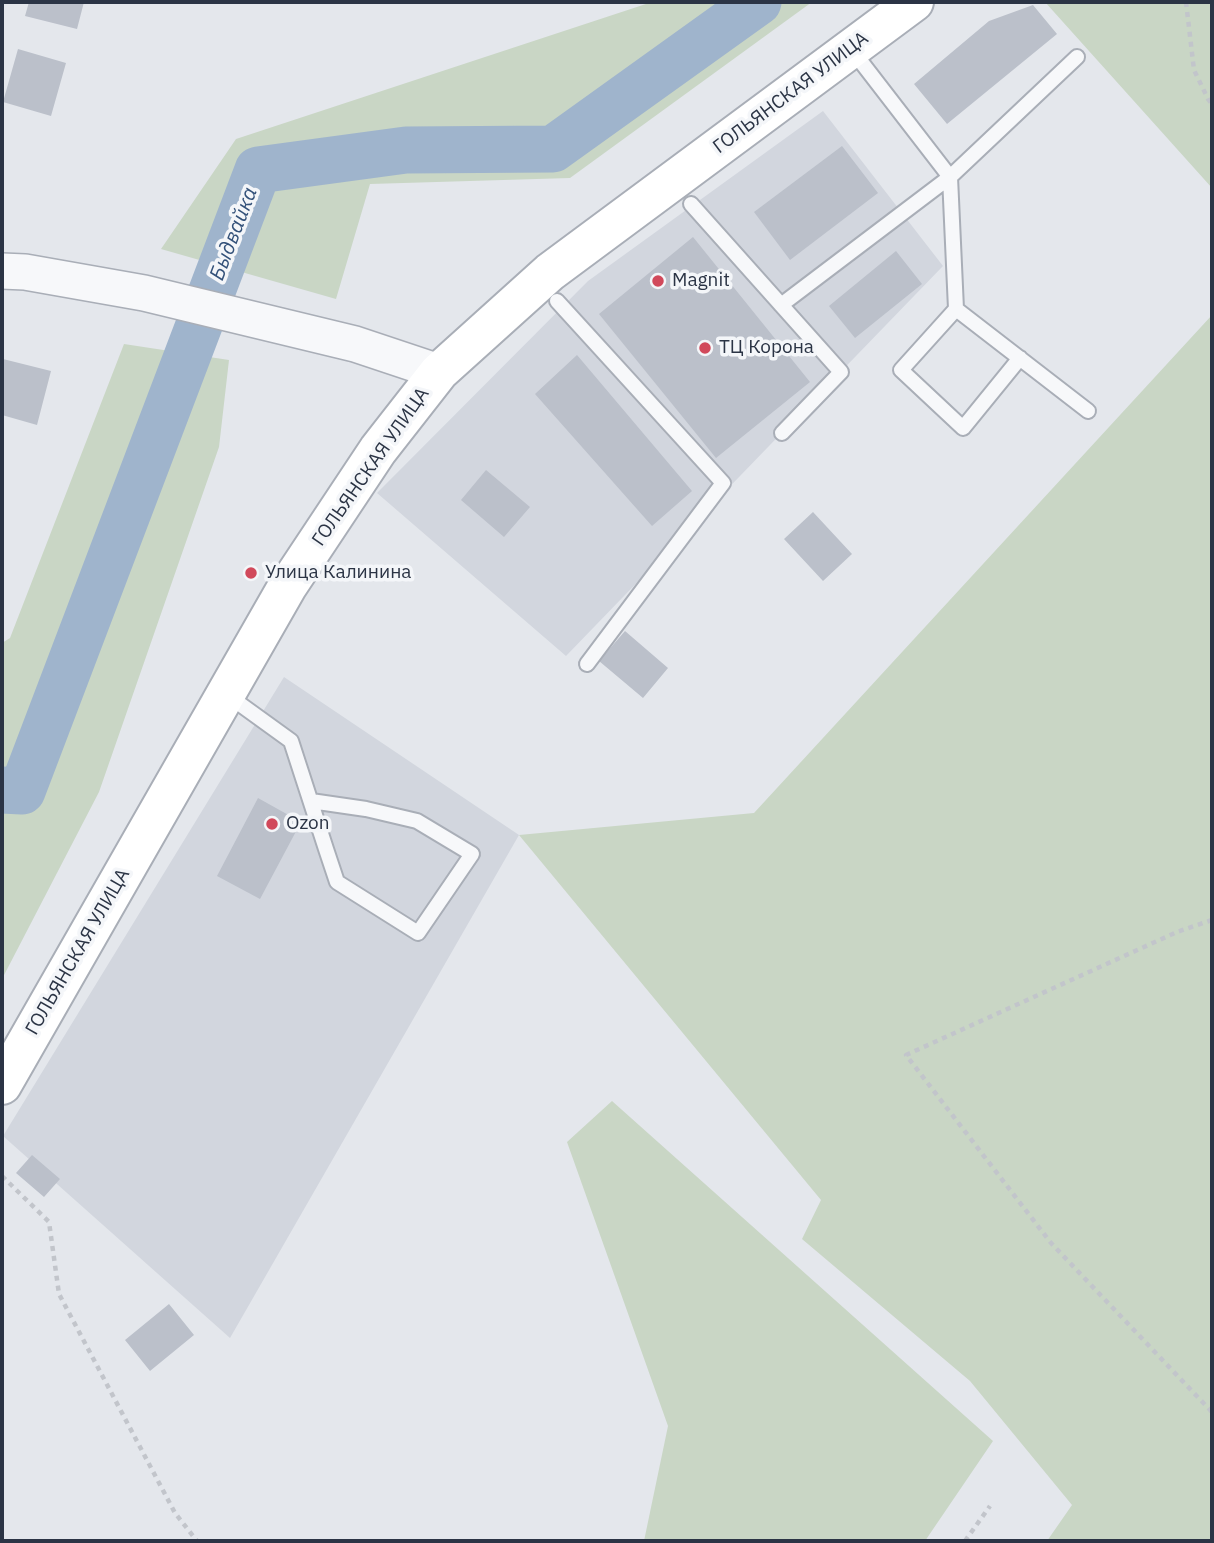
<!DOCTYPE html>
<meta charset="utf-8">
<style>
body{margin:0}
#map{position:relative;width:1214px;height:1543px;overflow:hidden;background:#e4e7ec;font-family:"IBM Plex Sans",sans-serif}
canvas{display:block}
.frame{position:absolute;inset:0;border:4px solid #2b3445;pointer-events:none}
</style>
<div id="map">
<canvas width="1214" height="1543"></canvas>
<div class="frame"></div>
</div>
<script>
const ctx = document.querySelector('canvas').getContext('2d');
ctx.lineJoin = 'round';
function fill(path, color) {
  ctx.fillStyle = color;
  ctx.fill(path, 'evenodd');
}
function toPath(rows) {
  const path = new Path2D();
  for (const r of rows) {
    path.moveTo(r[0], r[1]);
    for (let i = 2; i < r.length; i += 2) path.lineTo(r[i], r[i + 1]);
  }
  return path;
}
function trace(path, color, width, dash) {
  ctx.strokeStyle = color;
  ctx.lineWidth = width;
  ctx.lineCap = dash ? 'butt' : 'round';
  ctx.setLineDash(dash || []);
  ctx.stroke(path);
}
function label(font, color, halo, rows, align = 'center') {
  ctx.font = font + ' "IBM Plex Sans",sans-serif';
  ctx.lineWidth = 7;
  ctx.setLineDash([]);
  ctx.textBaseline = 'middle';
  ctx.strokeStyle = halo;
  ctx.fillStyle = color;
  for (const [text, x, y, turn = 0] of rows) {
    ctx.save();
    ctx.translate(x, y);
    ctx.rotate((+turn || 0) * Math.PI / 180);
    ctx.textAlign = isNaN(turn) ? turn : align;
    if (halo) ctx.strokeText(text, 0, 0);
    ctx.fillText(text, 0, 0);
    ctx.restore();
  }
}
fill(toPath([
 [823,111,943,266,566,656,377,493,588,281],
 [284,677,519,835,230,1338,3,1136]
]), '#d2d6de');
fill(toPath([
 [652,2,812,2,570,178,370,184,336,299,161,249,236,139],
 [1045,2,1212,2,1212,188],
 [1212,315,1212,1541,1047,1541,1072,1505,970,1381,802,1239,821,1200,519,835,754,813],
 [124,344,229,360,219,447,99,792,2,979,2,643,10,638],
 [612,1101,993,1441,925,1541,644,1541,668,1426,567,1142]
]), '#c9d6c5');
trace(toPath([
 [2,790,22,791,258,170,406,150,553,149,758,2]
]), '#9fb4cc', 47);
fill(toPath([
 [29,2,84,2,77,29,25,16],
 [1033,5,1057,34,947,124,914,84,989,21],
 [18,49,66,63,51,116,3,102],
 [842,146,878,193,790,260,754,212],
 [693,237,810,382,716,458,599,314],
 [896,251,922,284,855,338,829,306],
 [577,355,692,491,652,526,535,394],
 [3,359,51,371,37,425,2,415],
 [486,470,530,507,504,537,461,500],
 [813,512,852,554,823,581,784,539],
 [625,631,668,668,643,698,599,661],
 [258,798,301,822,260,899,217,876],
 [32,1155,60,1179,44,1197,16,1173],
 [169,1304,194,1335,150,1371,125,1340]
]), '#bbc0ca');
const service = toPath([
 [852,50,950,177,956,309,1088,411],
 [691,204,841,372,782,433],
 [557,301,723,483,587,664],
 [781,305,950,177,1077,57],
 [956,309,901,370,963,428,1020,358],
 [226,694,291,741,326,849,337,882,418,933,472,854,417,821,366,809,311,801]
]);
const tertiary = toPath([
 [2,271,25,272,144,293,355,344,439,372]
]);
const secondary = toPath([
 [2,1085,287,587,378,450,439,372,550,272,914,2]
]);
trace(service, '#a9aeb7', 18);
trace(tertiary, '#a9aeb7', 38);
trace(secondary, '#a9aeb7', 42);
trace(toPath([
 [1186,2,1194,70,1208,99,1212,104],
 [1212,920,1177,932,906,1055,1051,1243,1212,1412],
 [2,1176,49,1222,59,1294,175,1513,197,1541],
 [965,1541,990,1506]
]), '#c2c5cb', 4.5, [5, 5]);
trace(service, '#f7f8fa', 14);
trace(tertiary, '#f7f8fa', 35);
trace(secondary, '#fff', 38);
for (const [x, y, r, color] of [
 [658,281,7,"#d1495b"],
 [705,348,7,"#d1495b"],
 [251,573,7,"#d1495b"],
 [272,824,7,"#d1495b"]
]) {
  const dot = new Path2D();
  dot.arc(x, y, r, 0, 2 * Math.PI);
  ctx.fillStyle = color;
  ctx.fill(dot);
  trace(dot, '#f4f6f9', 2.5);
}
label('19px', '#2b3445', '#f4f6f9', [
 ["ГОЛЬЯНСКАЯ УЛИЦА",791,93,-37],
 ["ГОЛЬЯНСКАЯ УЛИЦА",371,467,-55],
 ["ГОЛЬЯНСКАЯ УЛИЦА",78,952,-60]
]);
label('19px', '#2b3445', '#f4f6f9', [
 ["Magnit",672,281],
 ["ТЦ Корона",719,348],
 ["Улица Калинина",265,573],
 ["Ozon",286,824]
], 'left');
label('italic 21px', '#34527a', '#f4f6f9', [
 ["Быдвайка",234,234,-69]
]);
</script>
